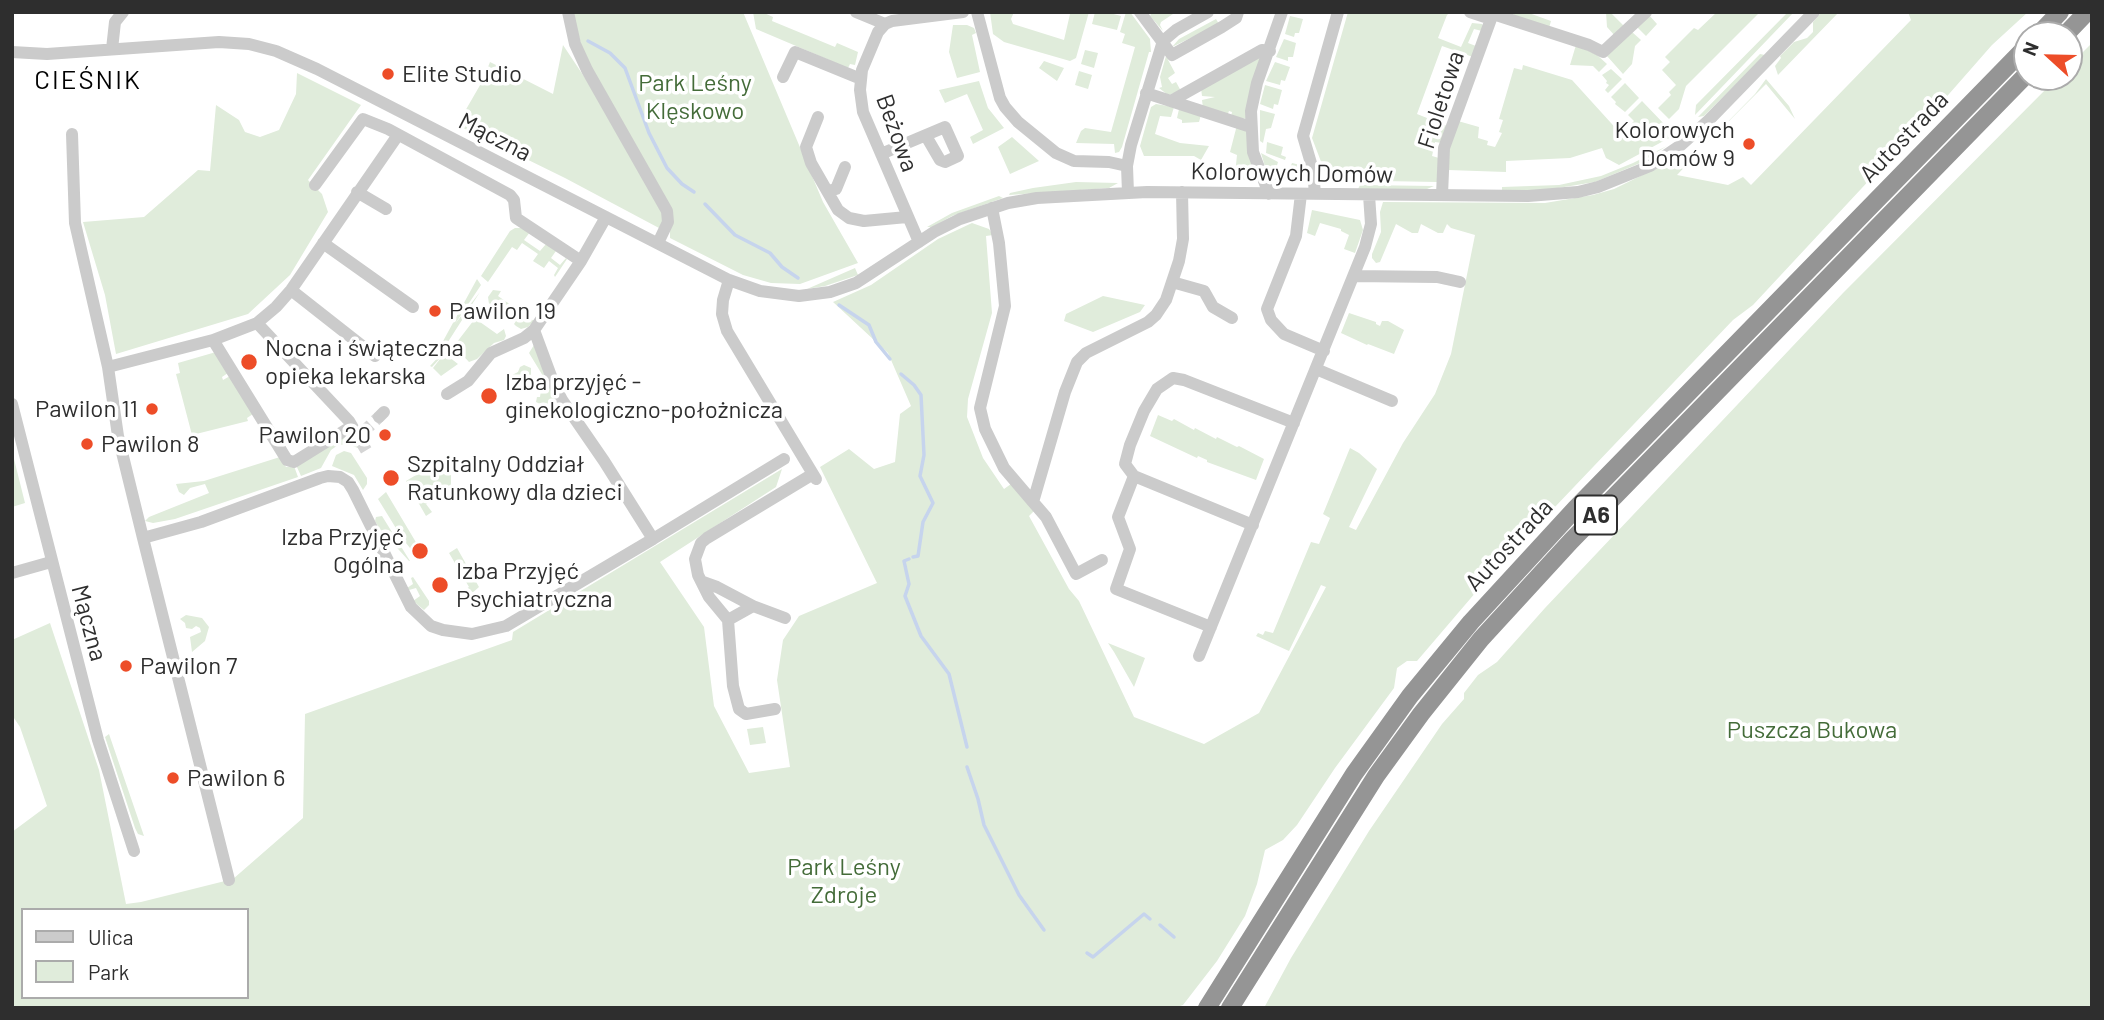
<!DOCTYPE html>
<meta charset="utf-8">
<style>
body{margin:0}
#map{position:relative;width:2104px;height:1020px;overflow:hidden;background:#fff;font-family:Barlow,sans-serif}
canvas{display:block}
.frame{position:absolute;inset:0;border:14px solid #2e2e2e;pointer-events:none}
.legend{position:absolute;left:21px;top:908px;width:228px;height:91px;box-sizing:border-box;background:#fff;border:2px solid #ababab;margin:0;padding:9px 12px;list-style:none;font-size:21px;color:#2e2e2e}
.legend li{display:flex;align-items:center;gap:14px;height:35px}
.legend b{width:35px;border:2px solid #ababab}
.north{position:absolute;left:2013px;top:21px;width:70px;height:70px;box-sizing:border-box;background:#fff;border:2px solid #ababab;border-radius:50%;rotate:292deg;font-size:19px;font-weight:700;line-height:28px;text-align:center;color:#2e2e2e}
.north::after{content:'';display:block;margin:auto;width:24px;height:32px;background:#ed4d28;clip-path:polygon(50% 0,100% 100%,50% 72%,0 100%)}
</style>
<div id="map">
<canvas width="2104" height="1020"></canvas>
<div class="frame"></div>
<ul class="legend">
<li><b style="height:9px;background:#cbcbcb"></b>Ulica</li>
<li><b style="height:19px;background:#e0ecdb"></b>Park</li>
</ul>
<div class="north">N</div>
</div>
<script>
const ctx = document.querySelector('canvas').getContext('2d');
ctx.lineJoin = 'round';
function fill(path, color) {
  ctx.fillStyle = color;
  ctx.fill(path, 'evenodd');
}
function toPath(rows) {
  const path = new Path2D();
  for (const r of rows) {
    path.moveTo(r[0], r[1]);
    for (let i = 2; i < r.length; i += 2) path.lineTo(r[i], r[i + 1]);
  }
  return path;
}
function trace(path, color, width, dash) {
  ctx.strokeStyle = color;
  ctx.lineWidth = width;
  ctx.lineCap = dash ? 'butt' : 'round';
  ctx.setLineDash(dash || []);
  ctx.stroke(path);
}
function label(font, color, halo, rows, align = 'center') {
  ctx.font = font + ' Barlow,sans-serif';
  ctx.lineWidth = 7;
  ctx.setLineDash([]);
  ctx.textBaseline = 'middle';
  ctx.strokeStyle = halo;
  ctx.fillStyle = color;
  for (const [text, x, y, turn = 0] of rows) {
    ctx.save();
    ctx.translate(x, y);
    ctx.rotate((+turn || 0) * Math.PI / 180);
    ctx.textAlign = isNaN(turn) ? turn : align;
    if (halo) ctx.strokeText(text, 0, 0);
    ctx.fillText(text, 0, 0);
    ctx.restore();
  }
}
fill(toPath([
 [572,12,743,12,823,202,858,263,800,284,771,283,743,275,670,238,670,229,586,62],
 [753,12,762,12,773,17,772,21,835,47,837,43,858,52,855,65,850,64,848,68,756,29],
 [990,12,1014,12,1011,19,1013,24,1064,40,1070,14,1064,12,1089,12,1076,58,1070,61,1004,42,993,34],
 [1095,12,1106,12,1121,16,1117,30,1092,24],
 [1126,12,1130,12,1150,39,1151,52,1149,52,1122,147,1119,152,1115,153,1114,144,1076,143,1081,131,1085,128,1111,132,1135,47,1122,43,1125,34,1120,32],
 [1152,12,1176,12,1161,22,1160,25,1163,31,1150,16],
 [1348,12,1451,12,1447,15,1438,38,1461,47,1472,23,1482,24,1484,27,1482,31,1474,29,1468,43,1476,46,1473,57,1442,46,1417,114,1447,126,1442,143,1435,142,1432,156,1439,158,1437,182,1328,180,1312,138],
 [1514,12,1526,12,1551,21,1549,28,1513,16],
 [1606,12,1610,12,1625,27,1615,36,1607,27],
 [1717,12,1760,12,1686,86,1679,109,1669,119,1658,108,1671,95,1669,92,1676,85,1662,70,1670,62,1665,57,1694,28,1698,30],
 [1788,12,1794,12,1695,115,1696,105],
 [1822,12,1839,12,1778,75,1775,66,1781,58,1780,56,1794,42,1807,38,1813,32,1813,22],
 [1908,12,2028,12,1992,45,1942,102,1753,305,1733,320,1494,571,1417,661,1407,661,1397,668,1394,688,1335,768,1297,825,1283,840,1265,850,1257,884,1245,916,1217,961,1183,1005,1174,1008,12,1008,12,832,47,806,20,727,12,715,12,640,50,623,99,770,126,904,141,902,233,879,303,818,305,714,512,640,513,632,782,469,776,487,660,562,704,627,714,706,749,773,790,767,777,680,783,640,799,616,877,583,820,467,849,449,874,469,895,462,900,414,911,406,888,353,833,302,871,285,938,239,972,223,989,229,993,235,986,236,992,313,968,399,967,417,983,458,1004,489,1011,484,1034,511,1029,516,1069,589,1079,601,1134,717,1204,744,1259,713,1326,587,1321,585,1289,651,1256,636,1258,633,1263,635,1265,631,1273,633,1311,542,1319,544,1330,518,1323,514,1350,448,1359,453,1377,469,1349,527,1356,530,1403,443,1435,394,1451,354,1475,235,1451,228,1447,224,1443,233,1438,233,1421,224,1418,233,1412,233,1396,224,1380,262,1376,263,1372,258,1372,254,1381,232,1380,212,1383,202,1545,203,1593,195,1614,189,1679,157,1693,158,1677,175,1728,185,1743,177,1751,185,1911,20],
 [23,910,247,910,247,997,23,997],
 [1649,15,1657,24,1646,36,1637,27],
 [1290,16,1303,19,1299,33,1295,33,1294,37,1285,34],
 [1216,19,1219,24,1172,47,1179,39],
 [953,25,967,25,974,28,976,33,972,35,980,72,957,78,949,52],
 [1632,32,1641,40,1635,46,1632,64,1623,74,1607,56],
 [1284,39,1296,43,1293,57,1288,57,1288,61,1276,57],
 [2092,43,2092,1008,1264,1008,1291,958,1369,831,1442,724,1464,699,1464,693,1478,675,1497,662,1545,608,1843,293,2058,77,2069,77,2069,66],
 [563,45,607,111,664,214,663,223,659,228,565,178,457,125,483,80,490,62,553,94],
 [1576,45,1597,55,1607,64,1599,72,1593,66,1570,65],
 [1085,50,1098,53,1094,68,1081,64],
 [1760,54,1765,55,1704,116,1698,117],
 [1260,55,1248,119,1231,117,1232,112,1229,111,1227,116,1203,108,1202,100,1215,97,1202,96,1201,88],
 [1166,56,1175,73,1168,78,1172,84,1176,82,1181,91,1168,95,1159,88,1162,87,1160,77],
 [1044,61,1064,68,1057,81,1039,68],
 [1275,62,1290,67,1285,81,1281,80,1280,85,1266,81],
 [1523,65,1572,80,1621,134,1634,121,1628,115,1642,101,1666,126,1671,137,1619,165,1606,158,1602,148,1570,158,1506,161,1506,172,1448,170,1447,150,1458,121,1479,127,1478,138,1488,141,1487,145,1495,147,1502,133,1499,132,1503,120,1499,119,1514,68,1522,70],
 [1611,69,1622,79,1608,93,1605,90,1609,85,1606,83,1607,81,1602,75],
 [1079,71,1092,75,1088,89,1075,85],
 [297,73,361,105,308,180,322,194,328,212,290,275,248,314,116,354,105,295,83,222,144,217,198,170,210,171,216,105,239,120,245,132,260,137,279,130,296,94],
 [1766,79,1789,106,1795,119,1766,84,1702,148,1755,94],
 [979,81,988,108,1004,128,973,144,970,137,983,130,967,94,945,103,939,90],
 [1625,83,1639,98,1625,112,1615,104,1616,102,1611,97],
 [1265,85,1282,90,1278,105,1274,104,1273,109,1260,104],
 [1156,104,1174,107,1171,117,1160,116,1155,134,1180,143,1209,146,1201,160,1194,156,1144,156,1140,146,1151,107],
 [1179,109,1201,115,1199,122,1182,123,1182,120,1177,118],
 [1260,110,1275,114,1271,128,1266,129,1263,143,1260,141],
 [1237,125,1248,132,1260,180,1212,179,1212,171,1217,175,1235,174,1237,155,1230,152],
 [1012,137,1039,161,1010,174,998,147],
 [1267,142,1283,147,1281,155,1286,157,1285,160,1266,153],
 [1667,146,1638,164,1595,182,1546,190,1502,190,1502,187,1559,185,1601,176,1633,163],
 [1261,153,1278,162,1276,169,1288,173,1292,163,1304,166,1307,172,1306,180,1269,180],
 [1076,182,1118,183,1109,188,1009,195,1010,193,1033,188],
 [1360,185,1434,186,1427,189,1358,189],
 [999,196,1003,198,952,216,932,227,927,227,952,213],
 [1312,210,1360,220,1363,230,1355,253,1344,249,1349,235,1341,231,1341,229,1320,223,1315,236,1307,233],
 [515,228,521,228,530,232,524,240,540,251,546,244,556,251,551,258,560,265,566,258,567,259,555,277,554,275,558,268,549,261,544,268,533,261,538,254,522,243,517,250,512,247,488,282,481,276,510,231],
 [855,268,858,275,825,286,807,289],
 [477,279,481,285,455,324,480,292,446,345,449,357,458,364,441,376,433,368,444,354,432,367,430,366,443,352,442,343],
 [493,290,501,291,498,296,534,321,528,327,521,329,516,326,514,324,518,318,495,301,491,305,489,304,488,297],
 [1103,296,1145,305,1140,312,1093,332,1064,321,1066,314],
 [1349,313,1376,322,1376,324,1380,326,1382,321,1388,321,1404,330,1394,354,1368,344,1367,345,1341,333],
 [477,316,483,317,480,322,497,334,504,329,506,336,504,340,494,343,477,359,469,362,455,347,457,342],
 [534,345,557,400,544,406,536,402,537,397,540,397,543,376,529,353],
 [216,352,228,373,222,377,223,380,230,376,253,414,247,418,248,421,192,435,176,374,180,373,178,363],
 [524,365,531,368,531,378,525,380,508,377,518,372,520,367],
 [1158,415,1172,421,1174,419,1194,430,1195,428,1216,439,1217,437,1237,447,1239,446,1264,459,1256,480,1207,462,1207,460,1198,456,1197,458,1150,436],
 [346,434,353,437,360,449,348,444,338,445,331,450,321,468,301,476,296,465],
 [12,451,25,503,12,507],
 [344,451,351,453,367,478,367,484,363,490,354,475,332,466,336,455],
 [451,454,451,488,426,504,432,512,426,516,406,481],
 [280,457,286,467,294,466,298,477,175,519,153,523,145,521,149,517,209,493,205,484,190,488,184,495,179,492,176,484,204,481],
 [386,492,417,544,412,548,418,558,402,538,378,499],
 [382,516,410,561,409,561,379,528,375,521,376,517],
 [457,548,479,587,470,595,466,589,469,587,449,553],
 [413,577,429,601,429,605,424,610,413,601,420,596,416,588,409,590,407,588,413,584,411,578],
 [186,615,202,618,209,627,205,641,192,652,190,637,201,632,200,628,196,626,192,629,186,628,185,623,180,619],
 [1108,643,1145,658,1134,687,1114,652],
 [763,727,766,743,750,745,747,729],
 [109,734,144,836,138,834,135,828,105,737]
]), '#e0ecdb');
trace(toPath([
 [588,41,610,53,625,68,649,133,667,168,682,184,694,192],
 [705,204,735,235,770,253,782,267,798,278],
 [839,305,869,325,876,342,890,359],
 [901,374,914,385,921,395,924,455,920,476,933,503,923,522,918,556,913,557],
 [909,559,904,561,909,584,905,596,921,636,949,674,967,747],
 [967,767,978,799,984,825,1019,895,1044,930],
 [1160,925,1174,937],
 [1087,953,1093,957,1144,914,1150,919]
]), '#c6d4ed', 3.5);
trace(toPath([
 [362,433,379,417],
 [360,440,369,455]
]), '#d5d5d5', 12, [12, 6]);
trace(toPath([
 [568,12,575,44,587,70,667,211,668,222,658,243],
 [856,12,885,24],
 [977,12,1000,98,1005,107,1018,122,1056,153,1074,161,1109,162,1127,166,1128,193],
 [1140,12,1172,55,1222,27,1236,18,1238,12],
 [1491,19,1493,14,1589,45,1603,52,1646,12],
 [112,49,115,22,123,12],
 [12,52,47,54,219,42,249,44,276,51,317,69,729,280,760,291,799,296,830,292,856,283,934,232,960,219,1008,203,1037,198,1147,192,1528,196,1578,192,1598,187,1650,166,1681,145,1709,120,1814,12],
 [783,77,795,52,861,79],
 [1146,93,1251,127],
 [1171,101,1262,50,1270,51],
 [818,117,806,147,811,163,838,210,849,218,864,221,907,217],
 [72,134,75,223,108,367,118,436,143,538,201,522,320,478,328,476,340,477,348,482,353,490,411,607,431,626,443,630,472,634,506,626,653,539],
 [881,154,945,127,958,156,945,162,940,160,926,136],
 [1127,166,1131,145,1163,41,1176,30,1208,12],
 [315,185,363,119,388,129,510,195,514,200,516,218,581,261],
 [828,191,836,189,845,167],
 [357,192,386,209],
 [1269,194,1253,152,1251,111,1257,83,1282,12],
 [1301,194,1296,236,1267,309,1271,320,1284,334,1324,351],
 [1315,194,1313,170,1303,136,1338,12],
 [1442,195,1444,148,1491,19,1470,12],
 [992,208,999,243,1005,306,980,408,985,429,1004,468,1033,502,1065,392,1077,362,1086,353,1148,322,1156,315,1166,300,1179,261,1183,239,1182,192],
 [606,217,581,261,534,330,554,384,562,400,604,461,653,539,784,459],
 [919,242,863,112,860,90,862,70,878,32,885,24,892,21,963,12],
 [323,243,413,307],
 [1354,276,1437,277,1460,282],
 [729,280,723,300,722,314,727,331,816,479],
 [1172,282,1204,291,1213,307,1232,318],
 [291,290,375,356],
 [257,323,349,421,360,440],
 [213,340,287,460,294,462,352,426],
 [108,367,213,340,257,323,276,307,291,290,398,135],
 [1316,369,1392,401],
 [447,394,468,381,491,353,524,338,534,330],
 [12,404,98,740,134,851],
 [379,417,384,412],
 [1134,476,1118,517,1130,549,1116,589,1211,627],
 [1033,502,1046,517,1076,574,1102,560],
 [1253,525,1134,476,1125,464,1130,445,1144,411,1157,389,1173,378,1184,380,1294,423],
 [143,538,229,880],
 [12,573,51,562],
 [703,582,717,587,753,606],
 [728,620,753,606,785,618],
 [1199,656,1365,247,1371,224,1369,195],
 [775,709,746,714,739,709,733,686,728,620,709,597,698,575,695,559,701,543,707,538,813,474]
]), '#cbcbcb', 12);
trace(toPath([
 [2038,35,2060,12],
 [2065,35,2087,12],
 [1207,1008,1354,774,1410,696,1471,622,1575,509,2027,46],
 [1230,1008,1376,776,1421,714,1481,639,1571,541,2027,74]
]), '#959595', 18);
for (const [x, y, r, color] of [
 [388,74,7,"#ed4d28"],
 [1749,144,7,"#ed4d28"],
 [435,311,7,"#ed4d28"],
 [249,362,9,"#ed4d28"],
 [489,396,9,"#ed4d28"],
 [152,409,7,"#ed4d28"],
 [385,435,7,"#ed4d28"],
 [87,444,7,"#ed4d28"],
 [391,478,9,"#ed4d28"],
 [420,551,9,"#ed4d28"],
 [440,585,9,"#ed4d28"],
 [126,666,7,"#ed4d28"],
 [173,778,7,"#ed4d28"]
]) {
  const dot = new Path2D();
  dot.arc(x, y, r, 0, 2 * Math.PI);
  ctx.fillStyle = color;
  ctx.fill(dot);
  trace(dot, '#fff', 2.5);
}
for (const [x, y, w] of [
 [1596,515,42]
]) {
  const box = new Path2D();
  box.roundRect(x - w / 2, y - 19.5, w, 39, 5);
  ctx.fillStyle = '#fff';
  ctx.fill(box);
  trace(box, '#2e2e2e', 2);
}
label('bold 23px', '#2e2e2e', null, [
 ["A6",1596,515]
]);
label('24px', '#2e2e2e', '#fff', [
 ["Elite Studio",402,74],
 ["Kolorowych",1735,130,"right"],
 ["Domów 9",1735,158,"right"],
 ["Pawilon 19",449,311],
 ["Nocna i świąteczna",265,348],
 ["opieka lekarska",265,376],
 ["Izba przyjęć -",505,382],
 ["ginekologiczno-położnicza",505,410],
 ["Pawilon 11",138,409,"right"],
 ["Pawilon 20",371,435,"right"],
 ["Pawilon 8",101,444],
 ["Szpitalny Oddział",407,464],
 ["Ratunkowy dla dzieci",407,492],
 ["Izba Przyjęć",404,537,"right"],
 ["Ogólna",404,565,"right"],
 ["Izba Przyjęć",456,571],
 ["Psychiatryczna",456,599],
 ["Pawilon 7",140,666],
 ["Pawilon 6",187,778]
], 'left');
label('24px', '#446c39', '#fff', [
 ["Park Leśny",695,83],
 ["Klęskowo",695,111],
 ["Puszcza Bukowa",1812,730],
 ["Park Leśny",844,867],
 ["Zdroje",844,895]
]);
label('24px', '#2e2e2e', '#fff', [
 ["Fioletowa",1441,100,-72],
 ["Beżowa",897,133,70],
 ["Mączna",495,137,27],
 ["Autostrada",1904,137,-46],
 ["Kolorowych Domów",1292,173,1],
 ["Autostrada",1509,545,-47],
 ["Mączna",89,623,75]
]);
ctx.letterSpacing = '2px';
label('26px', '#000', '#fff', [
 ["CIEŚNIK",88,80]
]);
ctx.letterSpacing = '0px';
</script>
